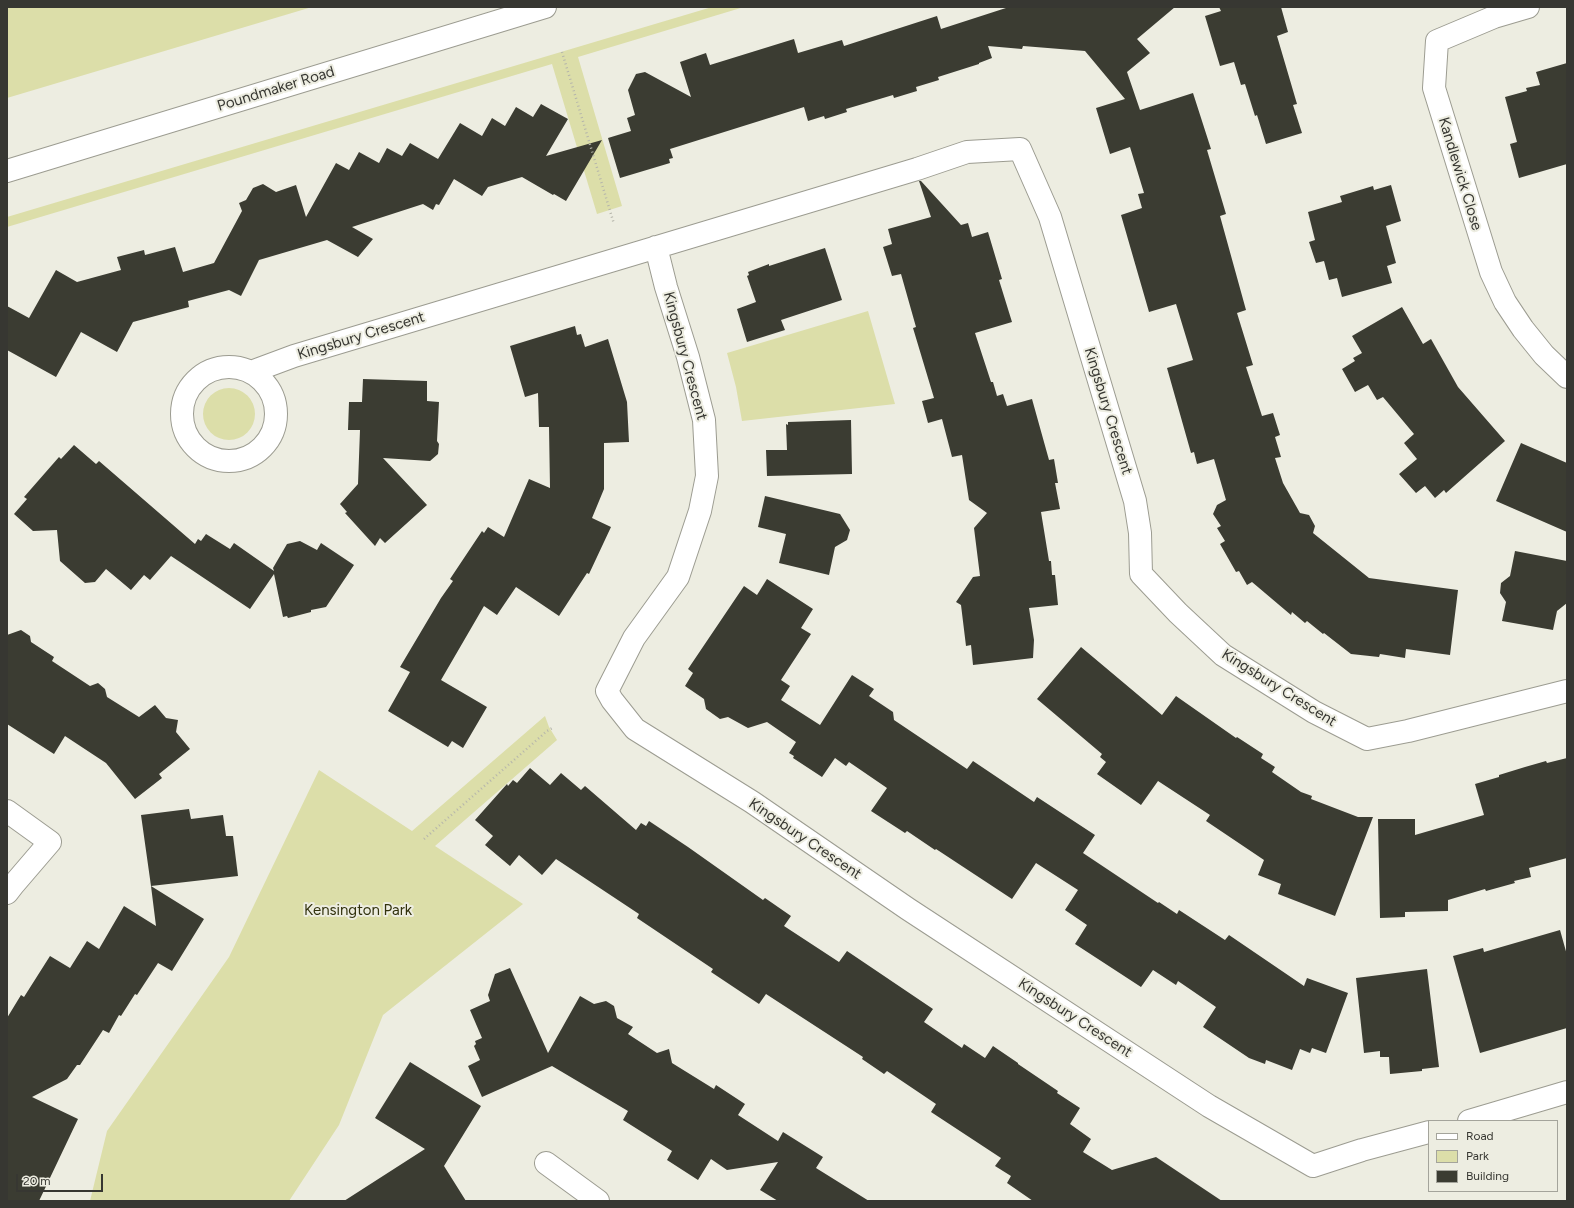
<!DOCTYPE html>
<style>
body{margin:0}
#map{position:relative;width:1574px;height:1208px;overflow:hidden;background:#edede1;font-family:Figtree,sans-serif}
canvas{display:block}
.frame{position:absolute;inset:0;border:8px solid #373732;pointer-events:none}
.legend{position:absolute;left:1428px;top:1120px;width:130px;height:72px;box-sizing:border-box;background:#edede1;border:1px solid #a4a49b;margin:0;padding:5px 7px;list-style:none;font-size:12px;color:#373732}
.legend li{display:flex;align-items:center;gap:8px;height:20px}
.legend b{width:20px;border:1px solid #a4a49b}
.scale{position:absolute;left:16px;top:1174px;width:87px;height:18px;box-sizing:border-box;border:2px solid #373732;border-top:0;padding-left:5px;font-size:12px;line-height:14px;white-space:nowrap;color:#373732;-webkit-text-stroke:3px #edede1;paint-order:stroke}
</style>
<div id="map">
<canvas width="1574" height="1208"></canvas>
<div class="frame"></div>
<ul class="legend">
<li><b style="height:5px;background:#fff"></b>Road</li>
<li><b style="height:11px;background:#dcdea9"></b>Park</li>
<li><b style="height:11px;background:#3b3c32"></b>Building</li>
</ul>
<div class="scale">20 m</div>
</div>
<script>
const ctx = document.querySelector('canvas').getContext('2d');
ctx.lineJoin = 'round';
function fill(path, color) {
  ctx.fillStyle = color;
  ctx.fill(path, 'evenodd');
}
function toPath(rows) {
  const path = new Path2D();
  for (const r of rows) {
    if (r.length === 3) {
      path.moveTo(r[0] + r[2], r[1]);
      path.arc(r[0], r[1], r[2], 0, 2 * Math.PI);
      continue;
    }
    path.moveTo(r[0], r[1]);
    for (let i = 2; i < r.length; i += 2) path.lineTo(r[i], r[i + 1]);
  }
  return path;
}
function trace(path, color, width, dash) {
  ctx.strokeStyle = color;
  ctx.lineWidth = width;
  ctx.lineCap = dash ? 'butt' : 'round';
  ctx.setLineDash(dash || []);
  ctx.stroke(path);
}
function label(font, color, halo, rows, align = 'center') {
  ctx.font = font + ' Figtree,sans-serif';
  ctx.lineWidth = 4;
  ctx.setLineDash([]);
  ctx.textBaseline = 'middle';
  ctx.strokeStyle = halo;
  ctx.fillStyle = color;
  for (const [text, x, y, turn = 0] of rows) {
    ctx.save();
    ctx.translate(x, y);
    ctx.rotate((+turn || 0) * Math.PI / 180);
    ctx.textAlign = isNaN(turn) ? turn : align;
    if (halo) ctx.strokeText(text, 0, 0);
    ctx.fillText(text, 0, 0);
    ctx.restore();
  }
}
fill(toPath([
 [7,7,312,7,7,98],
 [712,7,744,7,578,57,622,206,597,214,552,64,7,227,7,217],
 [868,311,895,404,742,421,736,387,727,353],
 [229,414,26],
 [545,716,549,727,557,740,435,846,523,904,383,1015,339,1125,289,1201,90,1201,107,1131,229,957,319,770,412,831]
]), '#dcdea9');
fill(toPath([
 [1009,7,1175,7,1137,39,1150,53,1127,72,1140,110,1193,93,1211,149,1207,150,1226,214,1220,216,1246,310,1237,313,1253,365,1246,367,1262,416,1273,413,1280,435,1275,437,1281,457,1275,458,1283,483,1300,513,1309,515,1315,526,1313,533,1369,578,1458,590,1450,655,1406,649,1405,658,1380,654,1379,657,1351,654,1324,633,1323,634,1307,621,1305,623,1292,612,1291,615,1252,582,1247,585,1239,571,1236,572,1220,544,1225,541,1217,528,1221,526,1213,514,1217,505,1226,500,1214,459,1197,464,1194,452,1191,453,1167,368,1193,360,1176,304,1149,312,1121,215,1142,208,1138,194,1144,193,1130,147,1110,154,1096,108,1125,99,1085,51,1023,46,1022,49,988,46,992,58,979,63,979,64,938,77,939,80,916,87,917,91,894,98,893,95,846,109,847,112,825,119,824,116,808,121,804,107,670,149,673,158,669,159,670,163,620,178,608,138,631,131,627,118,635,115,628,90,636,74,645,72,691,97,680,62,706,53,710,65,794,39,798,53,842,40,844,46,937,16,941,29],
 [1219,7,1281,7,1288,32,1277,36,1297,104,1293,105,1302,133,1266,144,1257,115,1255,116,1245,84,1241,85,1234,62,1220,66,1205,16,1221,11],
 [1567,63,1567,164,1519,178,1510,144,1517,142,1505,97,1527,91,1526,88,1540,85,1536,72],
 [541,104,568,119,546,156,602,140,566,201,554,194,553,195,522,177,488,187,482,196,454,179,439,205,436,204,433,210,423,204,352,227,373,239,358,257,327,240,259,260,241,296,229,290,188,301,189,307,133,322,117,352,81,332,56,377,7,350,7,306,29,318,56,270,77,282,121,270,117,257,144,250,145,255,175,247,183,272,214,263,242,211,239,203,246,200,253,188,263,184,276,192,296,185,306,217,336,163,349,170,359,152,379,163,387,148,402,156,410,143,438,159,460,123,482,136,492,118,505,126,516,107,533,117],
 [919,181,921,181,961,225,968,223,972,237,988,232,1002,279,999,280,1012,322,975,333,991,382,993,382,997,396,1003,394,1007,406,1032,399,1049,460,1054,459,1058,483,1055,483,1060,509,1041,512,1049,561,1051,561,1052,575,1055,575,1058,605,1029,608,1034,640,1033,658,973,665,971,645,966,646,961,605,956,602,973,577,980,576,974,528,987,513,969,500,962,455,952,457,942,419,928,423,922,401,934,398,913,328,916,327,901,274,892,276,883,247,892,244,888,229,931,217],
 [1391,185,1401,221,1386,226,1396,263,1387,266,1392,283,1342,297,1337,278,1329,280,1324,261,1316,263,1309,242,1315,240,1308,212,1342,202,1340,196,1373,186,1374,190],
 [825,248,842,300,781,320,785,330,747,342,737,309,756,302,747,276,749,275,748,272,769,264,769,266],
 [1402,307,1423,344,1431,339,1458,387,1505,441,1446,493,1444,490,1435,498,1425,486,1416,493,1399,474,1417,459,1404,443,1414,434,1383,397,1377,400,1368,385,1355,392,1342,369,1355,361,1353,358,1362,353,1352,336],
 [575,326,577,335,581,334,585,347,608,339,627,402,629,442,604,443,604,489,592,518,611,527,589,574,587,573,559,616,516,587,497,615,484,606,441,680,487,707,463,748,452,741,448,747,388,711,410,672,400,667,441,598,453,581,450,579,482,531,484,533,488,527,504,537,529,479,550,488,549,427,539,427,538,393,525,397,510,346],
 [363,379,427,381,427,401,439,402,437,441,439,444,438,454,430,461,383,458,427,505,385,543,380,538,375,546,345,513,347,512,340,504,358,484,360,430,348,430,349,402,362,402],
 [851,420,852,474,767,476,766,450,787,450,786,424,788,425,788,422],
 [1521,443,1567,463,1567,532,1496,501],
 [74,445,96,464,99,461,195,544,198,539,201,541,206,534,230,549,234,543,274,571,273,568,287,544,300,541,317,550,321,543,354,565,326,607,311,610,311,612,288,618,287,616,283,617,274,574,250,609,171,556,150,580,144,575,131,590,106,569,95,582,85,583,60,561,57,530,33,531,14,514,27,499,24,497,59,457,61,459],
 [765,496,840,514,850,530,847,540,835,547,829,575,779,563,786,534,758,527],
 [1515,551,1567,561,1567,603,1557,611,1553,630,1502,621,1506,602,1500,593,1501,583,1510,576],
 [767,579,813,609,801,628,811,634,781,680,790,686,781,700,820,725,852,675,874,689,869,696,893,712,894,720,967,769,973,761,1034,802,1037,797,1095,835,1083,853,1158,903,1159,902,1177,914,1179,910,1225,940,1229,935,1304,986,1307,978,1348,993,1326,1053,1312,1048,1310,1053,1300,1049,1292,1070,1266,1060,1265,1064,1249,1058,1203,1027,1216,1007,1178,981,1176,985,1153,970,1141,987,1075,944,1087,925,1065,910,1078,890,1036,863,1012,899,936,849,935,850,907,831,905,833,871,811,887,788,849,762,846,766,835,758,822,777,793,758,794,756,789,753,796,742,767,722,748,728,728,717,720,719,706,709,704,699,685,686,693,673,688,669,744,586,757,595],
 [21,630,30,636,31,642,54,657,52,661,90,686,98,683,105,689,107,697,139,717,155,705,166,718,178,720,176,732,190,749,159,774,162,778,135,799,106,763,65,736,54,754,7,724,7,635],
 [1081,647,1162,715,1176,696,1236,738,1237,737,1263,754,1261,758,1275,767,1272,772,1301,792,1312,796,1311,799,1358,817,1373,817,1335,916,1278,894,1281,884,1258,875,1264,860,1206,821,1210,815,1158,781,1141,805,1097,774,1106,762,1100,757,1102,754,1037,699],
 [1567,758,1567,858,1529,868,1531,877,1514,881,1515,883,1486,891,1485,889,1448,900,1448,911,1405,912,1405,917,1380,918,1378,819,1415,819,1415,835,1484,815,1475,784,1499,777,1499,775,1525,767,1546,761,1547,763],
 [530,768,550,785,561,773,581,790,585,786,636,830,641,823,646,826,649,821,688,847,763,900,765,898,791,916,784,926,839,962,847,951,933,1009,924,1022,962,1048,964,1044,985,1058,993,1046,1018,1063,1018,1064,1058,1091,1057,1093,1080,1108,1070,1124,1091,1139,1083,1152,1112,1170,1156,1157,1222,1201,1033,1201,1007,1183,1011,1176,995,1166,1001,1158,931,1112,936,1104,887,1071,884,1074,862,1059,863,1057,766,994,759,1004,711,972,713,969,637,918,639,914,556,859,542,875,519,855,510,866,485,845,493,836,475,820,507,784,508,786,513,780,517,783],
 [189,809,191,819,223,815,226,836,233,836,238,876,151,886,141,815],
 [151,886,204,919,172,971,158,963,137,995,135,994,121,1016,119,1015,109,1033,103,1030,80,1065,77,1065,67,1079,32,1097,78,1119,39,1201,7,1201,7,1018,21,995,24,997,50,956,70,968,87,941,99,949,124,906,156,926],
 [1560,930,1567,955,1567,1028,1480,1053,1453,956,1483,948,1484,952],
 [510,968,548,1053,580,996,594,1004,606,1001,614,1006,617,1018,633,1027,628,1034,657,1053,669,1049,672,1063,714,1089,716,1085,745,1104,738,1115,778,1141,783,1132,823,1157,816,1168,869,1201,778,1201,760,1190,778,1162,727,1170,711,1159,698,1180,667,1160,672,1151,623,1120,628,1111,552,1066,482,1097,468,1066,480,1060,474,1046,476,1044,475,1041,482,1038,470,1010,490,1001,488,995,495,974],
 [1427,969,1439,1067,1422,1069,1422,1071,1390,1074,1389,1057,1380,1057,1380,1051,1364,1053,1356,978],
 [410,1062,481,1106,444,1166,466,1201,344,1201,425,1149,375,1118]
]), '#3b3c32');
const minor = toPath([
 [1528,7,1494,17,1437,41,1434,88,1491,272,1505,302,1523,329,1544,355,1567,377],
 [656,247,666,287,688,357,704,420,707,476,700,511,678,577,634,638,607,691,612,700,635,729,752,802,908,909,1209,1106,1313,1166,1362,1150,1429,1132],
 [229,414,47],
 [251,372,294,356,917,169,967,152,1020,149,1050,217,1135,501,1140,533,1141,574,1178,613,1223,655,1314,712,1367,739,1408,731,1567,691],
 [7,811,50,842,14,884,7,893],
 [1469,1121,1567,1092],
 [546,1163,598,1201]
]);
const tertiary = toPath([
 [7,171,545,7]
]);
trace(minor, '#9c9c91', 24);
trace(tertiary, '#9c9c91', 24);
trace(toPath([
 [562,52,614,224],
 [424,839,547,731,554,727]
]), '#b5b5ab', 2.5, [1, 3]);
trace(minor, '#fff', 22);
trace(tertiary, '#fff', 22);
label('15px', '#373732', '#edede1', [
 ["Poundmaker Road",276,89,-17],
 ["Kandlewick Close",1460,174,73],
 ["Kingsbury Crescent",361,336,-17],
 ["Kingsbury Crescent",685,356,75],
 ["Kingsbury Crescent",1108,411,73],
 ["Kingsbury Crescent",1279,688,32],
 ["Kingsbury Crescent",805,839,34],
 ["Kingsbury Crescent",1075,1018,33]
]);
label('15px', '#32320d', '#edede1', [
 ["Kensington Park",358,911]
]);
</script>
